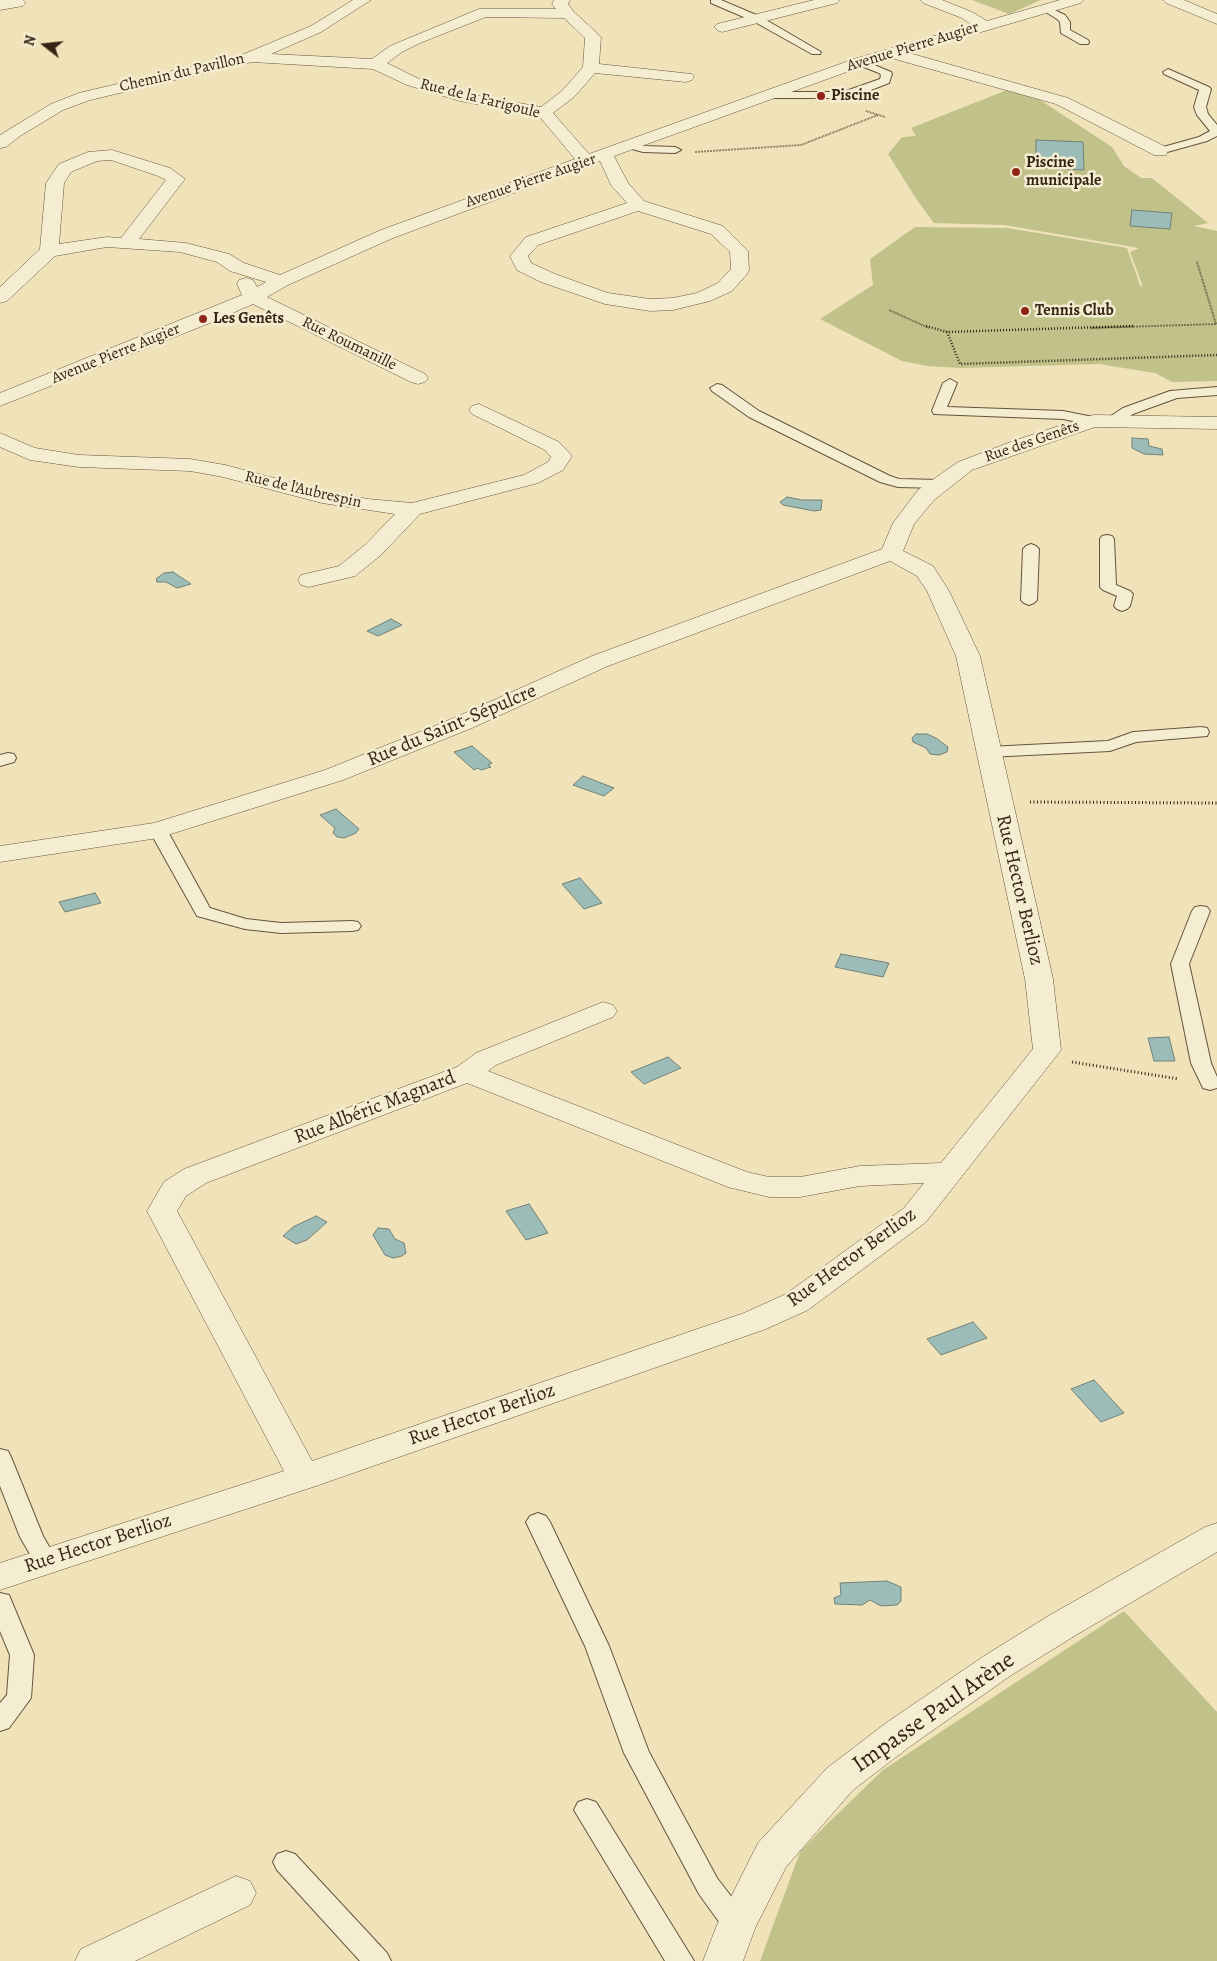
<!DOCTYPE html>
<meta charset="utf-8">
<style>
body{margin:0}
#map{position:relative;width:1217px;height:1961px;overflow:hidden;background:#f0e3b9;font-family:Alegreya,serif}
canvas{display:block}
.north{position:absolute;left:20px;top:20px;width:50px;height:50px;-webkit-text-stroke:4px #f5edd2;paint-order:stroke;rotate:286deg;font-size:14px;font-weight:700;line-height:20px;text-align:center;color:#352515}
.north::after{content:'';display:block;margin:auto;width:18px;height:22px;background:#352515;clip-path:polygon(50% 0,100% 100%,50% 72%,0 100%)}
</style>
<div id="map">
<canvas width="1217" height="1961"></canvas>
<div class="north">N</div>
</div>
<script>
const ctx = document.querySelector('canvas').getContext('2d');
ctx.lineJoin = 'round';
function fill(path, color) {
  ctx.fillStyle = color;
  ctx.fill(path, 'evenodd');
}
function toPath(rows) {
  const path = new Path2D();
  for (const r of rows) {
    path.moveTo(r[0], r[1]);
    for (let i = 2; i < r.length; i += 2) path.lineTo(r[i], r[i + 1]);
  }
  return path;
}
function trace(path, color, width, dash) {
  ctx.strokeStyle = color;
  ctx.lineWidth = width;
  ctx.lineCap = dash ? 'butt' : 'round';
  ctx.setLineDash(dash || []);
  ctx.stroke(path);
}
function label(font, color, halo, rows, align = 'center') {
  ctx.font = font + ' Alegreya,serif';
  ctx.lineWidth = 5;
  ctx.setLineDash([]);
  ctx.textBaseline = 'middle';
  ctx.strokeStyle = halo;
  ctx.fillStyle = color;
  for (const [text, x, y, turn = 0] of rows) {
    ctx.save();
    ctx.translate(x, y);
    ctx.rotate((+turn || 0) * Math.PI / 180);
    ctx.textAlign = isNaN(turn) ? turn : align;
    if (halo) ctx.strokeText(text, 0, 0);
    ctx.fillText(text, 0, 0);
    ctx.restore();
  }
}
fill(toPath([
 [972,0,1041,0,1009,14],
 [1007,90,1040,100,1112,147,1124,166,1141,178,1152,178,1208,223,1194,226,1217,231,1217,381,1172,382,1155,373,1099,364,960,368,927,366,902,361,820,319,873,285,870,259,915,227,1008,228,1127,248,1141,288,1142,284,1130,252,1139,248,1004,225,934,223,917,200,888,154,902,137,916,136,911,128],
 [1124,1611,1217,1712,1217,1961,760,1961,800,1852,824,1827,883,1770]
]), '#c1c18a');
const water = toPath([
 [1036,140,1083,142,1084,170,1036,168,1036,140],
 [1132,210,1172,213,1170,229,1130,226,1132,210],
 [1132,438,1148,439,1149,446,1162,449,1163,455,1144,454,1132,448,1132,438],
 [787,497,802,500,822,500,821,510,814,511,783,505,780,502,787,497],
 [173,572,191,584,177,588,166,582,157,582,156,579,164,573,173,572],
 [391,619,402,625,378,636,367,631,391,619],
 [916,734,927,734,936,738,948,747,947,752,939,755,930,754,926,748,913,742,912,738,916,734],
 [472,746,492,763,488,765,491,767,481,770,478,768,474,770,454,752,472,746],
 [583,776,614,788,604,796,573,785,583,776],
 [336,809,359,829,356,833,344,838,337,837,333,833,335,828,320,815,336,809],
 [580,878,602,903,584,909,562,884,580,878],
 [95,893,101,903,65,912,59,902,95,893],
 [841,954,889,963,883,977,835,967,841,954],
 [1169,1037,1175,1061,1154,1061,1148,1038,1169,1037],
 [668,1057,681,1068,644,1084,631,1072,668,1057],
 [529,1204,548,1233,526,1240,506,1211,529,1204],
 [316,1216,327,1222,307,1240,296,1244,283,1236,293,1227,316,1216],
 [378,1228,389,1229,395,1239,404,1243,406,1253,402,1256,393,1258,385,1255,373,1235,378,1228],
 [973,1322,987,1338,941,1355,927,1339,973,1322],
 [1094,1380,1124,1413,1101,1422,1071,1389,1094,1380],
 [887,1581,901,1587,901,1601,897,1605,881,1606,870,1600,862,1605,835,1604,834,1598,841,1595,840,1583,887,1581]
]);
fill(water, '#9cbdb7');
trace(water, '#738076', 1);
const service = toPath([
 [711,0,721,0,761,17,821,52,820,54,812,54,753,21,711,3,711,0],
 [1046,6,1065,15,1070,22,1070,30,1088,40,1089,42,1088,44,1080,44,1061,33,1060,22,1057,19,1041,9,1046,6],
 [860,59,891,72,892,74,889,83,858,95,843,98,768,98,762,95,768,92,843,92,880,79,881,75,879,73,856,64,855,62,856,60,860,59],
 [1168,69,1209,87,1211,89,1206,107,1208,114,1217,125,1217,136,1207,141,1160,154,1156,153,1154,151,1156,149,1199,137,1210,131,1197,115,1194,107,1199,90,1164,74,1163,72,1168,69],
 [629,142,644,146,675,147,681,150,675,153,643,152,625,147,623,145,625,143,629,142],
 [950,379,957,383,947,407,1063,411,1098,418,1100,421,1093,425,1063,419,934,414,932,411,943,383,950,379],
 [717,384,722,385,759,411,890,476,899,479,940,480,945,481,947,484,945,487,940,488,898,487,880,482,749,417,712,391,710,388,717,384],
 [1217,387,1217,395,1177,398,1133,414,1114,425,1104,425,1102,422,1123,408,1170,391,1217,387],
 [1107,535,1112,536,1114,539,1116,585,1130,591,1133,594,1130,606,1127,609,1122,611,1117,609,1114,606,1117,596,1103,590,1100,587,1100,539,1102,536,1107,535],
 [1031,544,1036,546,1039,549,1037,600,1034,603,1029,605,1024,603,1021,600,1023,549,1026,546,1031,544],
 [1201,727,1207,728,1209,732,1207,736,1136,742,1110,751,988,757,982,756,980,752,982,748,988,747,1108,741,1133,732,1201,727],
 [8,753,14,754,16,758,14,762,0,766,0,755,8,753],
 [158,825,164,826,167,830,210,908,246,919,281,923,352,921,358,922,361,926,358,930,352,931,281,933,245,929,197,916,149,830,152,826,158,825],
 [1201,906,1207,907,1210,911,1189,964,1211,1063,1217,1077,1217,1088,1210,1090,1203,1088,1191,1063,1171,964,1192,911,1195,907,1201,906],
 [0,1449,8,1451,11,1457,43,1536,58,1562,54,1568,46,1571,38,1568,20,1537,0,1486,0,1449],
 [538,1513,546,1516,550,1522,609,1646,649,1752,717,1878,747,1917,750,1925,747,1933,737,1937,727,1933,699,1894,624,1753,585,1646,526,1522,530,1516,538,1513],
 [0,1593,9,1595,34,1655,31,1698,9,1728,0,1731,0,1703,7,1695,10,1655,0,1631,0,1593],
 [587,1799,596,1802,694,1961,665,1961,574,1810,578,1802,587,1799],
 [286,1851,295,1854,387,1953,391,1961,360,1961,277,1870,273,1862,277,1854,286,1851]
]);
const minor = toPath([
 [0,0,23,0,26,3,23,6,0,10,0,0],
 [353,0,371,0,321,32,271,54,372,59,390,46,479,9,556,9,552,4,554,0,570,0,568,4,573,11,601,37,599,64,692,74,694,77,692,80,686,82,595,73,574,97,553,113,589,154,854,59,972,25,962,18,923,3,920,0,942,0,972,12,987,21,1060,0,1084,0,1081,3,909,53,1068,98,1166,147,1168,151,1166,155,1154,155,1056,104,891,58,866,65,614,156,628,183,644,201,723,226,748,251,749,270,747,274,732,291,710,301,673,310,650,311,605,304,541,282,517,270,510,256,526,237,627,203,611,185,600,161,393,238,288,285,267,297,425,374,428,378,425,382,418,384,411,382,253,304,210,323,0,406,0,393,242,295,237,284,239,280,246,278,253,280,257,287,266,282,230,271,217,262,180,252,107,247,55,256,7,301,0,303,0,287,40,249,46,183,59,164,88,152,112,150,170,168,185,179,139,239,186,243,229,254,244,263,280,275,381,230,575,159,539,116,460,101,407,85,373,69,252,62,90,100,63,110,20,136,6,147,0,148,0,135,51,104,79,93,244,54,311,26,353,0],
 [486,17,564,18,585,38,583,67,562,91,541,107,468,94,419,79,387,63,402,52,420,43,486,17],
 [111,160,158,176,166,180,121,238,107,237,59,244,64,183,71,172,97,161,111,160],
 [638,211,711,234,730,252,731,269,718,283,697,293,673,298,650,299,608,293,555,274,531,263,528,256,538,245,638,211],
 [814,0,840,0,837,3,722,32,717,30,714,27,717,24,814,0],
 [1163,0,1184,0,1217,14,1217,24,1166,3,1163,0],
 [479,404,559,442,572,456,563,470,538,483,420,514,381,555,355,576,309,587,301,585,298,580,301,575,339,566,365,545,395,514,322,503,223,477,190,471,79,467,30,460,0,447,0,433,35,448,79,455,190,459,225,465,323,491,368,499,412,503,524,475,548,462,551,457,545,450,472,414,469,410,472,406,479,404],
 [1093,415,1217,417,1217,429,1095,427,972,470,934,500,914,524,903,551,933,566,949,591,980,656,1053,979,1061,1050,926,1222,808,1310,766,1329,316,1486,0,1590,0,1563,284,1471,147,1211,164,1182,184,1169,457,1067,476,1053,603,1002,613,1005,617,1011,613,1017,496,1065,488,1071,747,1172,769,1177,800,1177,860,1166,941,1163,1033,1049,1025,979,956,656,927,591,917,576,890,561,608,666,472,728,343,780,158,838,0,862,0,846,154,823,325,770,454,718,592,656,882,549,893,523,918,490,958,462,1016,440,1093,415],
 [467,1083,728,1187,769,1197,800,1197,860,1186,924,1183,904,1208,786,1294,744,1313,312,1461,177,1211,186,1196,206,1183,467,1083],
 [1217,1523,1217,1552,1076,1635,1010,1676,912,1745,853,1790,786,1867,756,1926,743,1961,703,1961,717,1925,758,1843,827,1768,886,1723,984,1656,1050,1615,1205,1527,1217,1523],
 [236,1876,250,1881,256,1893,250,1905,135,1961,75,1961,81,1949,236,1876]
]);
trace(service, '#64543e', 2);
trace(minor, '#64543e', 1);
trace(toPath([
 [866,111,885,117],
 [695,152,801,145,878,115],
 [1197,262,1216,324],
 [889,310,929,328],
 [1091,328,1217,324]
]), '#352515', 2, [0.5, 1]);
trace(toPath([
 [926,326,947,332],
 [1133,326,947,332,960,364,1217,355]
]), '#352515', 2.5, [1, 2]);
trace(toPath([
 [1030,802,1217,803],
 [1072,1062,1179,1079]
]), '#352515', 3, [1, 2.5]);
fill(service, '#f5edd2');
fill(minor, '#f5edd2');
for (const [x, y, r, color] of [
 [821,96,5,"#8f2418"],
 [1016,172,5,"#8f2418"],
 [1025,311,5,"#8f2418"],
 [203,319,5,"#8f2418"]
]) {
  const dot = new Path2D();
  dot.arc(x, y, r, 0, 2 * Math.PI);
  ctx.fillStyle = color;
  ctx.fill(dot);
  trace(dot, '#f5edd2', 2);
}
label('16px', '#352515', '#f5edd2', [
 ["Avenue Pierre Augier",913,47,-17],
 ["Chemin du Pavillon",182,73,-13],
 ["Rue de la Farigoule",480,99,14],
 ["Avenue Pierre Augier",531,181,-19],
 ["Rue Roumanille",349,344,26],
 ["Avenue Pierre Augier",116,354,-22],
 ["Rue des Genêts",1032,442,-19],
 ["Rue de l'Aubrespin",303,490,13]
]);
label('bold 16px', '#352515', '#f5edd2', [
 ["Piscine",831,96],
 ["Piscine",1026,163],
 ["municipale",1026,181],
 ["Tennis Club",1035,311],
 ["Les Genêts",213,319]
], 'left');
label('20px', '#352515', '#f5edd2', [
 ["Rue du Saint-Sépulcre",452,726,-23],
 ["Rue Hector Berlioz",1019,890,77],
 ["Rue Albéric Magnard",375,1108,-21],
 ["Rue Hector Berlioz",852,1258,-36],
 ["Rue Hector Berlioz",482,1415,-19],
 ["Rue Hector Berlioz",98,1544,-18]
]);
label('24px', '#352515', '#f5edd2', [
 ["Impasse Paul Arène",934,1713,-35]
]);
</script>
